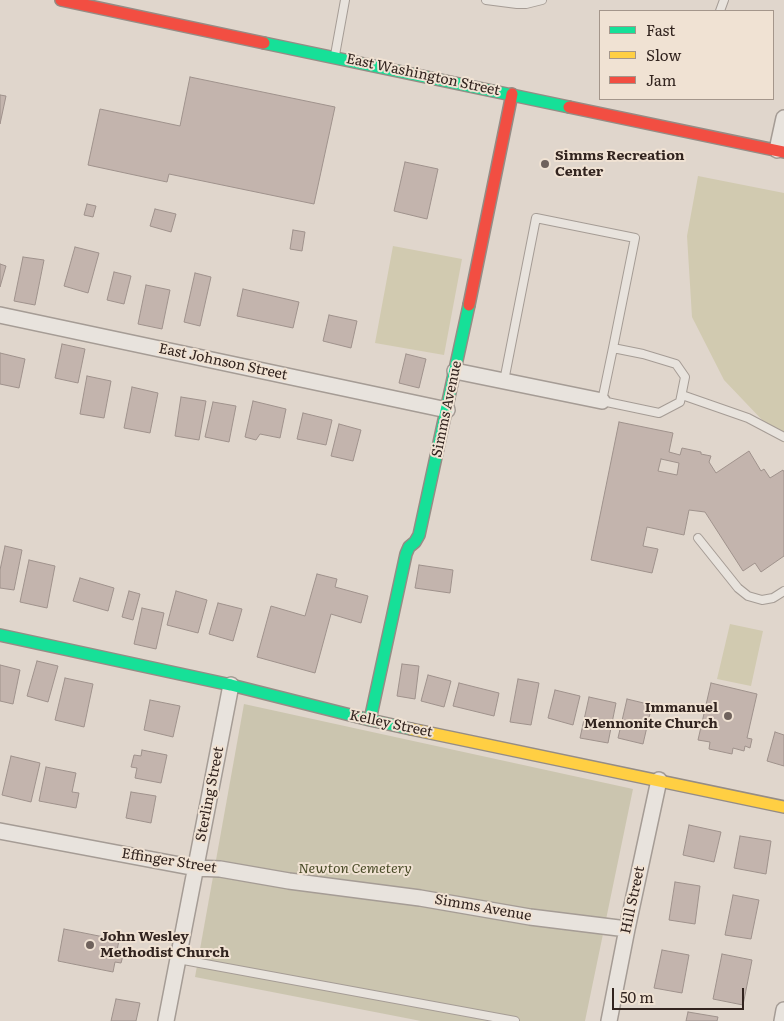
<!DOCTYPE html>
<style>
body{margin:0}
#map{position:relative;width:784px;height:1021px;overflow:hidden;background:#e0d6cc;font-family:Literata,serif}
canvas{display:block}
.legend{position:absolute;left:599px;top:10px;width:175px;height:90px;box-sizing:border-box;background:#f0e2d3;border:1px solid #a4968b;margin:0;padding:6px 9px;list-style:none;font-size:15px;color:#32241f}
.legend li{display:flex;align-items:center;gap:10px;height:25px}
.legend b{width:25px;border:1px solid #a4968b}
.scale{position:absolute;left:612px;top:988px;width:132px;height:22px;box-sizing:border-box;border:2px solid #32241f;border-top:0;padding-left:6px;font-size:15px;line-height:18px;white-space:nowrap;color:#32241f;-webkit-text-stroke:4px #f0e2d3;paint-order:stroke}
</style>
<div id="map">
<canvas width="784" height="1021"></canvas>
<ul class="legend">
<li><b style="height:6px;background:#16e098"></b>Fast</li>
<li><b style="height:6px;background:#ffcf43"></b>Slow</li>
<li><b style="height:6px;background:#f24e42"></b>Jam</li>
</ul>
<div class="scale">50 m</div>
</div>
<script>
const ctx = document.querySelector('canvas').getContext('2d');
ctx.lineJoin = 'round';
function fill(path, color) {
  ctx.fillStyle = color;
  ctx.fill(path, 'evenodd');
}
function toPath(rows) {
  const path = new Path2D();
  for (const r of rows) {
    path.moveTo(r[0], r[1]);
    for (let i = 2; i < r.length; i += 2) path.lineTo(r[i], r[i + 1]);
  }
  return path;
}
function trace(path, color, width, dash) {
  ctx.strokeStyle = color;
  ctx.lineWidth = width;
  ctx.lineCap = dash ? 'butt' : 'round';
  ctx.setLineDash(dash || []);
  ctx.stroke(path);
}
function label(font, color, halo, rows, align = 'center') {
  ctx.font = font + ' Literata,serif';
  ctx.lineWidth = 4;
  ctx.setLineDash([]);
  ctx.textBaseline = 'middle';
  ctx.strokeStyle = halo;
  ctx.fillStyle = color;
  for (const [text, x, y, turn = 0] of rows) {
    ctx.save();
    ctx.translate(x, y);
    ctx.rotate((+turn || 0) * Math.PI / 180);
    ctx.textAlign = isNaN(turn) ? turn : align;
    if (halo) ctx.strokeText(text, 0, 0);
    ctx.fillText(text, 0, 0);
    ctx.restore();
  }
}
fill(toPath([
 [698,176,784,193,784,443,724,380,692,317,687,236],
 [393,246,462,259,444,355,375,343],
 [730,624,763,631,751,686,717,679]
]), '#d1cab0');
fill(toPath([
 [244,704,633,789,585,1021,421,1021,195,977]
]), '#cbc5af');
const building = toPath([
 [190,77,335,107,314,204,169,174,167,182,88,165,100,109,180,126,190,77],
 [0,95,6,96,0,124,0,95],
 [405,162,438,169,427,219,394,211,405,162],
 [87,204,96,206,93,217,84,215,87,204],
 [155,209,176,214,171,232,150,226,155,209],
 [293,230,305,232,302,251,290,249,293,230],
 [75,247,99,253,88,293,64,286,75,247],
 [23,257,44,260,35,305,14,301,23,257],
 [0,264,6,266,0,287,0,264],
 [114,272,131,276,124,304,107,300,114,272],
 [195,273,211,277,200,326,184,322,195,273],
 [146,285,170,290,162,329,138,324,146,285],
 [243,289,299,302,293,328,237,316,243,289],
 [329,315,357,321,351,348,323,341,329,315],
 [62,344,85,349,78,383,55,378,62,344],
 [0,353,25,359,19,388,0,384,0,353],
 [406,354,426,359,419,388,399,383,406,354],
 [87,376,111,381,104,418,80,414,87,376],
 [132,387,158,393,150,433,124,428,132,387],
 [181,397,206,401,199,440,175,436,181,397],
 [253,401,286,409,280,438,260,434,256,440,245,437,253,401],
 [213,402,236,406,229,442,205,437,213,402],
 [303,413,332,420,326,445,297,439,303,413],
 [619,422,673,433,669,452,680,455,682,448,701,452,701,454,711,456,709,462,716,473,749,451,761,471,764,469,770,478,783,470,784,472,784,556,761,572,755,563,743,571,705,512,689,510,684,535,647,527,643,546,658,549,652,573,591,560,619,422],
 [661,459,679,463,677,475,658,471,661,459],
 [339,424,361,430,353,461,331,456,339,424],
 [5,546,22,550,14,590,0,588,0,570,5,546],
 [29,560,55,566,47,608,20,602,29,560],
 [419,565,453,570,450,593,415,588,419,565],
 [317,574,337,579,335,587,368,596,361,623,331,614,315,673,257,657,271,606,305,616,317,574],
 [80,578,114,588,108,611,73,601,80,578],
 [129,591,140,594,133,620,122,617,129,591],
 [176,591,207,600,198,633,167,625,176,591],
 [218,603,242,609,233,641,209,634,218,603],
 [142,608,164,613,156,649,134,644,142,608],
 [37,661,58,666,48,702,27,696,37,661],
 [402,664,419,666,415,699,397,696,402,664],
 [0,665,20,670,13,704,0,701,0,665],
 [428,675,451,681,444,707,421,701,428,675],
 [65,678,93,684,84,727,55,720,65,678],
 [518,679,539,683,531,725,510,722,518,679],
 [459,683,499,693,494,716,453,706,459,683],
 [711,683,757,694,747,738,752,739,750,748,745,746,744,751,733,748,732,754,709,749,710,742,698,740,711,683],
 [555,690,580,696,573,725,548,718,555,690],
 [589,697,616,703,608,743,580,738,589,697],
 [627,699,652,705,643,744,618,738,627,699],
 [150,700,180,706,173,737,144,730,150,700],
 [775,732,784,735,784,766,767,761,775,732],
 [142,750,167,755,161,783,135,778,137,768,131,767,134,755,141,756,142,750],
 [11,756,40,763,31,802,2,795,11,756],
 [46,767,76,773,72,792,79,793,76,808,39,801,46,767],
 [131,792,156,796,151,823,126,818,131,792],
 [689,825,721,832,714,862,683,855,689,825],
 [740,836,771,841,766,874,734,868,740,836],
 [675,882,700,886,695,924,669,920,675,882],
 [733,895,759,900,751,939,725,935,733,895],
 [64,929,119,940,117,951,124,952,121,963,115,962,113,972,58,961,64,929],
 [662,950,689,955,682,993,654,988,662,950],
 [722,954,752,960,743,1005,713,999,722,954],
 [116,999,140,1003,136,1021,111,1021,116,999],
 [688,1012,718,1017,717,1021,686,1021,688,1012]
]);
fill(building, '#c3b4ad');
trace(building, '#9f928c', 1);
const lane = toPath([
 [486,0,517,4,526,4,542,0],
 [720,11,724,0],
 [335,55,345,0],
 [504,381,536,218,635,238,613,348,602,401,659,413,680,402,685,377,676,364,643,354,613,348],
 [682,395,748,418,784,437],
 [698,538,738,588,748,596,762,600,773,598,784,591],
 [178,959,515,1021]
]);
const street = toPath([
 [777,150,784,118],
 [0,315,447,410],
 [455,371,602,401],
 [0,831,196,868,220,869,289,881,420,898,530,917,627,929],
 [166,1021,231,685],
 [609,1021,627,929,659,780],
 [782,1021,784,1010]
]);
const fast = toPath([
 [264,43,569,107],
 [0,635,231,685,370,720,411,729],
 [370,720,406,554,409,547,415,542,419,535,469,305]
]);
const slow = toPath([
 [411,729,784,807]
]);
const jam = toPath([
 [61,0,264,43],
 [569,107,784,152],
 [469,305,512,94]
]);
trace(lane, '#a59c95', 10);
trace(street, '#a59c95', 18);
trace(fast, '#958c85', 14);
trace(slow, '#958c85', 14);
trace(jam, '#958c85', 14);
trace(lane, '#e8e3dd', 8);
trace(street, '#e8e3dd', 15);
trace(fast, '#16e098', 11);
trace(slow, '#ffcf43', 11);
trace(jam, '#f24e42', 11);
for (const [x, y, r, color] of [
 [545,164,5,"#6f625c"],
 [728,716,5,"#6f625c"],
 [90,945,5,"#6f625c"]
]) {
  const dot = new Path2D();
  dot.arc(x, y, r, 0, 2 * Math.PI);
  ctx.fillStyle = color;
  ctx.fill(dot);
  trace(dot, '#f0e2d3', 2);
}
label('14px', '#32241f', '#f0e2d3', [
 ["East Washington Street",423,75,12],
 ["East Johnson Street",223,362,12],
 ["Simms Avenue",447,409,-78],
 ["Kelley Street",391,724,12],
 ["Sterling Street",210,794,-79],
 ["Effinger Street",169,861,9],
 ["Hill Street",633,900,-78],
 ["Simms Avenue",483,908,10]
]);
label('bold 14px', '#32241f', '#f0e2d3', [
 ["Simms Recreation",555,156],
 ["Center",555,172],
 ["Immanuel",718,708,"right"],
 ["Mennonite Church",718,724,"right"],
 ["John Wesley",100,937],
 ["Methodist Church",100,953]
], 'left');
label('italic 14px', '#4a4c28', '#f0e2d3', [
 ["Newton Cemetery",355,869]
]);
</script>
